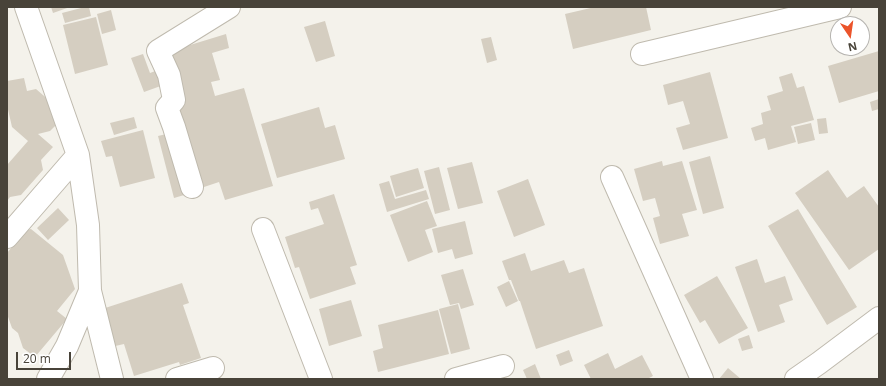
<!DOCTYPE html>
<style>
body{margin:0}
#map{position:relative;width:886px;height:386px;overflow:hidden;background:#f4f2eb;font-family:"Open Sans",sans-serif}
canvas{display:block}
.frame{position:absolute;inset:0;border:8px solid #484339;pointer-events:none}
.north{position:absolute;left:830px;top:16px;width:40px;height:40px;box-sizing:border-box;background:#fff;border:1px solid #b6b4b0;border-radius:50%;rotate:167deg;font-size:11px;font-weight:700;line-height:16px;text-align:center;color:#484339}
.north::after{content:'';display:block;margin:auto;width:14px;height:18px;background:#eb542b;clip-path:polygon(50% 0,100% 100%,50% 72%,0 100%)}
.scale{position:absolute;left:16px;top:352px;width:55px;height:18px;box-sizing:border-box;border:2px solid #484339;border-top:0;padding-left:5px;font-size:12px;line-height:14px;white-space:nowrap;color:#484339;-webkit-text-stroke:3px #fff;paint-order:stroke}
</style>
<div id="map">
<canvas width="886" height="386"></canvas>
<div class="frame"></div>
<div class="north">N</div>
<div class="scale">20 m</div>
</div>
<script>
const ctx = document.querySelector('canvas').getContext('2d');
ctx.lineJoin = 'round';
function fill(path, color) {
  ctx.fillStyle = color;
  ctx.fill(path, 'evenodd');
}
function toPath(rows) {
  const path = new Path2D();
  for (const r of rows) {
    path.moveTo(r[0], r[1]);
    for (let i = 2; i < r.length; i += 2) path.lineTo(r[i], r[i + 1]);
  }
  return path;
}
function trace(path, color, width, dash) {
  ctx.strokeStyle = color;
  ctx.lineWidth = width;
  ctx.lineCap = dash ? 'butt' : 'round';
  ctx.setLineDash(dash || []);
  ctx.stroke(path);
}
fill(toPath([
 [51,7,70,7,53,13],
 [85,7,89,7,91,16,65,23,62,13],
 [595,7,646,7,651,30,573,49,565,14],
 [111,10,116,30,102,34,97,14],
 [96,17,108,65,75,74,63,25],
 [325,21,335,56,316,62,304,27],
 [226,34,229,48,212,53,220,80,211,82,215,96,244,88,273,186,225,200,219,182,195,190,164,53],
 [491,37,497,60,487,63,481,39],
 [879,51,879,71,878,71,879,74,879,91,839,103,828,66],
 [143,54,150,73,163,68,169,83,144,92,131,58],
 [710,72,728,138,683,150,676,128,690,124,683,101,668,105,663,85],
 [792,73,797,88,804,86,814,120,791,126,796,142,768,150,765,138,755,141,751,128,763,124,761,113,771,110,767,96,783,91,779,77],
 [24,78,27,91,36,89,51,102,56,125,50,131,38,134,53,147,41,160,43,170,21,195,10,197,7,201,7,165,28,141,12,127,7,105,7,81],
 [879,99,879,109,872,111,870,102],
 [319,107,325,128,335,125,345,159,277,178,261,124],
 [134,117,137,128,114,135,110,123],
 [826,118,828,133,819,134,817,119],
 [811,123,815,140,798,144,794,127],
 [143,130,155,178,120,187,112,156,106,157,101,141],
 [175,132,191,193,174,198,158,136],
 [710,156,724,208,703,214,689,162],
 [662,161,663,166,682,161,697,210,682,214,689,236,660,244,653,218,660,216,655,198,643,201,634,169],
 [472,162,483,203,458,209,447,168],
 [439,167,450,210,435,214,424,171],
 [418,168,424,188,396,197,390,176],
 [828,170,847,198,864,186,879,207,879,249,849,270,795,193],
 [528,179,545,225,514,237,497,191],
 [389,181,395,199,426,190,429,199,387,212,379,184],
 [334,194,357,265,350,267,356,284,310,299,299,267,295,268,285,237,324,224,318,208,311,210,309,202],
 [427,201,437,226,425,230,433,252,408,262,390,215],
 [58,208,69,220,48,240,37,228],
 [798,209,857,307,827,325,768,226],
 [465,221,473,254,455,259,452,249,438,253,432,229],
 [31,229,63,255,75,289,57,311,67,319,35,357,23,348,18,333,12,328,7,314,7,253,26,230],
 [525,253,531,271,564,260,569,273,584,268,603,326,536,349,520,301,519,301,511,280,509,280,502,261],
 [757,259,765,283,785,276,793,300,779,305,785,322,758,332,735,267],
 [463,269,474,305,461,309,459,303,450,305,441,275],
 [717,276,748,328,719,344,705,320,700,323,684,295],
 [509,281,518,301,506,307,497,287],
 [182,283,189,303,183,305,201,358,180,365,179,362,134,376,124,344,111,347,99,310],
 [351,300,362,336,329,346,319,309],
 [458,304,470,349,451,354,439,309],
 [438,310,449,354,378,372,373,351,383,348,378,325],
 [749,335,753,348,742,351,738,339],
 [569,350,573,361,560,366,556,355],
 [608,353,615,369,642,355,653,376,647,379,591,379,584,365],
 [535,364,541,379,527,379,523,370],
 [728,368,741,379,719,379]
]), '#d5cec1');
const minor = toPath([
 [26,7,78,155,88,225,90,291,67,346,48,379],
 [642,54,840,7],
 [612,177,702,379],
 [192,187,174,127,167,108,174,100,169,75,158,51,229,7],
 [263,229,321,379],
 [7,237,78,155],
 [90,291,112,379],
 [177,379,213,368],
 [456,379,503,366],
 [796,379,819,363,879,318]
]);
trace(minor, '#bfbaae', 24);
trace(minor, '#fff', 22);
</script>
